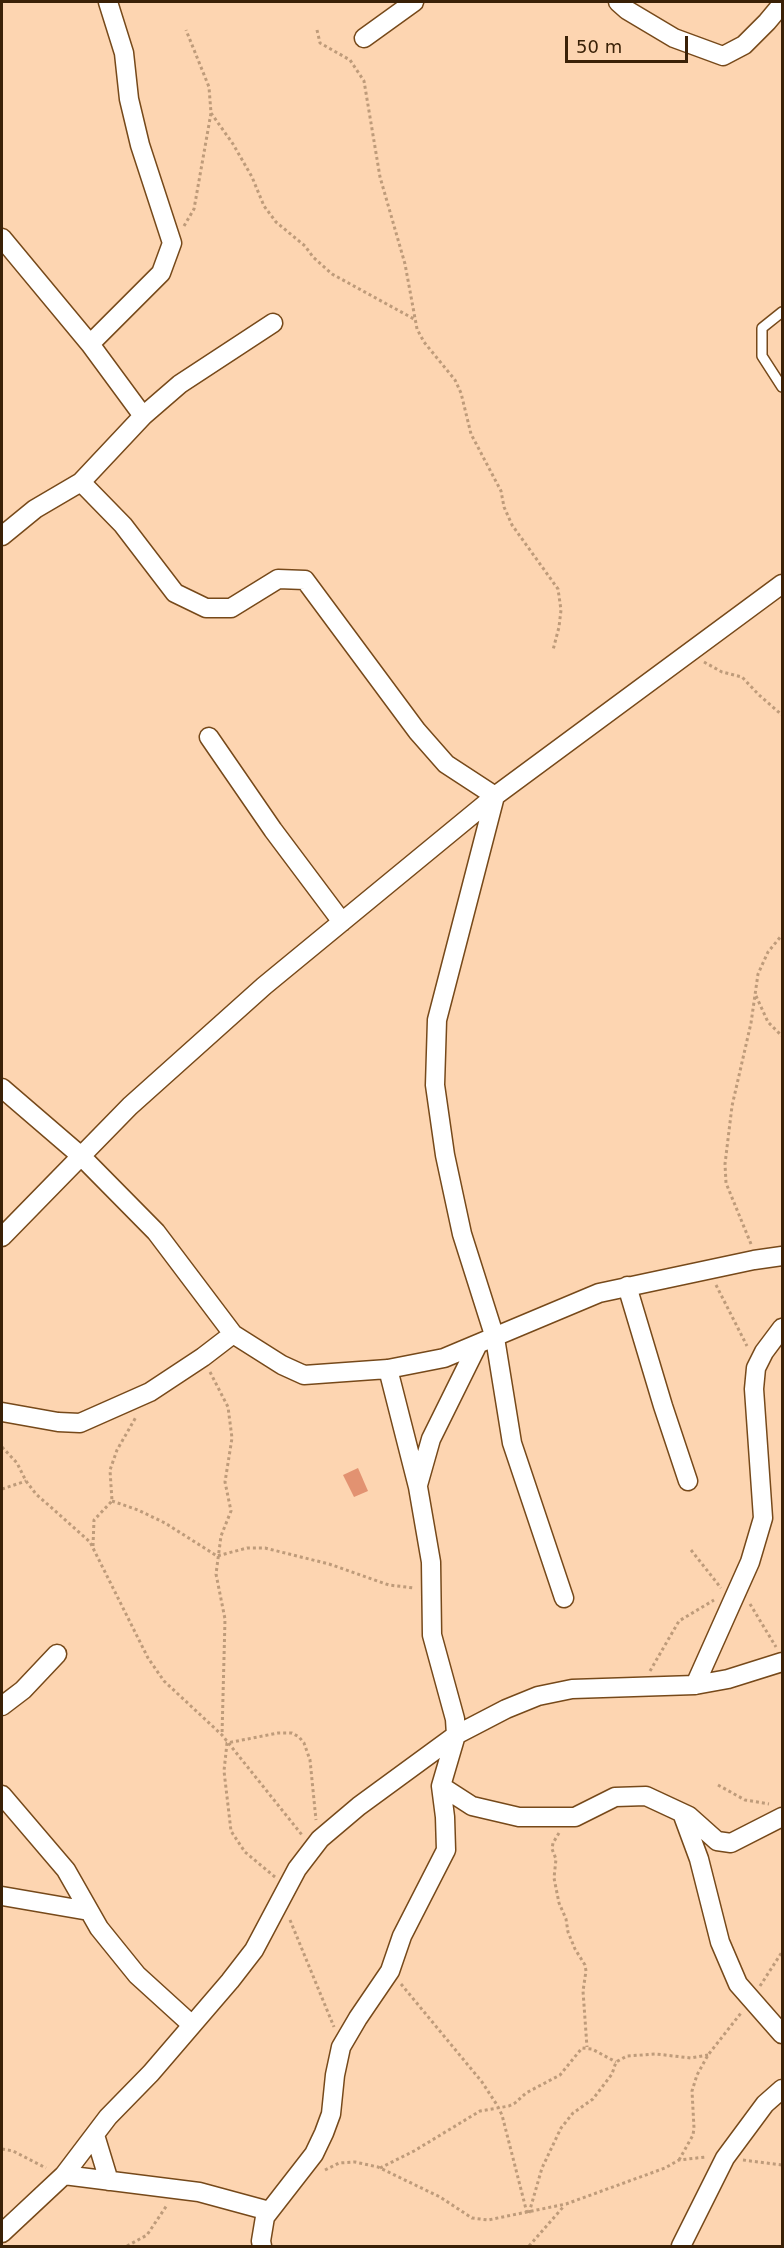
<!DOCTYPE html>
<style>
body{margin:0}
#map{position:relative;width:784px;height:2248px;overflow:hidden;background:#fdd5b1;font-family:"DejaVu Sans",sans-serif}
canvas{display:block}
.frame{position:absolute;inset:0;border:3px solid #3a2107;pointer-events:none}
.scale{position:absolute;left:565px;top:36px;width:123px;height:27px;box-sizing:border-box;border:3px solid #3a2107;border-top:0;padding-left:8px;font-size:18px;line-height:21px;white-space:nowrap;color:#3a2107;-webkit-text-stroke:4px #fdd5b1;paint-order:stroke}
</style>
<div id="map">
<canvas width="784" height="2248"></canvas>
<div class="frame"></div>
<div class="scale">50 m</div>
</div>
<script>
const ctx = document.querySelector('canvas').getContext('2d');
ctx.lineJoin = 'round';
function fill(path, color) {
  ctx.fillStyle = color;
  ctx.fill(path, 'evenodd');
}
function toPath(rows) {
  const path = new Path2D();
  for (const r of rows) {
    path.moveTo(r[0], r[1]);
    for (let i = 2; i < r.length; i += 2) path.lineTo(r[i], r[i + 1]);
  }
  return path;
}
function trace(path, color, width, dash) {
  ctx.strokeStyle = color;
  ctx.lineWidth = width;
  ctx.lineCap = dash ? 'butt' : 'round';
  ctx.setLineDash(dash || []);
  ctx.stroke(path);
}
fill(toPath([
 [358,1468,368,1491,354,1497,343,1475]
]), '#e29271');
const service = toPath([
 [782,312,762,328,762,356,782,387]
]);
const minor = toPath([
 [108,2,124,53,129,99,140,145,172,243,161,273,90,344,143,416,81,482,123,525,175,593,206,608,231,608,278,579,305,580,417,731,446,764,495,796],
 [618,2,627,10,674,38,723,56,744,45,767,22,782,4],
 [364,38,414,2],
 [2,238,90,344],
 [143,416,180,384,273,323],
 [2,536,35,509,81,482],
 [209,737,273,830,342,922],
 [495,796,437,1020,435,1085,445,1155,462,1234,495,1338,512,1443,564,1598],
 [2,1088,81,1156,156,1232,233,1334,282,1365,304,1375,388,1369,444,1358,599,1293,754,1260,782,1256],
 [2,1237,130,1106,264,986,495,796,782,584],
 [627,1286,663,1406,688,1481],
 [2,1412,58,1422,80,1423,150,1392,203,1357,233,1334],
 [418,1485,431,1439,478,1344],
 [695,1685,750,1562,763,1518,754,1389,756,1368,764,1352,782,1328],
 [2,1706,23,1690,57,1654],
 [441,1786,472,1806,519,1817,575,1817,615,1797,646,1796,689,1816,717,1841,731,1843,782,1817],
 [2,1795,66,1870,99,1928,137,1975,192,2025],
 [682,1813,699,1859,720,1942,738,1984,782,2034],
 [2,1896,89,1911],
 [95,2135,109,2181],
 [64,2175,199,2192,269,2211],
 [2,2233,64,2175,108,2117,151,2073,230,1981,254,1950,297,1869,320,1839,359,1806,456,1735,506,1709,538,1696,572,1689,695,1685,728,1679,782,1662],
 [262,2246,261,2241,265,2217,314,2154,324,2133,331,2114,335,2075,341,2047,358,2018,390,1971,402,1936,446,1850,445,1817,441,1786,456,1735,455,1719,432,1635,431,1562,418,1487,388,1369],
 [681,2246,725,2158,765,2104,782,2089]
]);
trace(service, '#76491a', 12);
trace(minor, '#76491a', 21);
trace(toPath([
 [317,30,320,43,350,60,364,81,380,177,405,264,417,329,424,342,455,380,461,393,471,434,501,491,504,507,512,525,558,589,561,610,559,627,553,650],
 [211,113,233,144,252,177,264,206,276,222,305,246,313,257,332,274,414,319],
 [184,226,194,209,211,113,209,87,186,30],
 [704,662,722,672,742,677,759,695,782,715],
 [756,996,768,1022,782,1036],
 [751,1244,726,1183,725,1164,732,1106,751,1023,758,974,768,952,782,935],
 [716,1285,747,1346],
 [210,1372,228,1407,232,1438,225,1482,231,1511,221,1536,216,1574,225,1619,222,1735],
 [2,1447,17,1463,26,1481,36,1494,90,1542,148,1658,164,1681,222,1735,302,1835],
 [2,1489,26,1481],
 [112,1501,138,1510,165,1523,217,1556,247,1548,265,1548,329,1564,389,1585,414,1588],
 [93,1546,94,1520,112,1501,110,1470,117,1450,136,1417],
 [691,1550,721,1588],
 [750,1604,776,1647],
 [650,1671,679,1621,714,1600],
 [718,1785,745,1800,769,1804],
 [559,1833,553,1843,552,1849,556,1859,554,1878,559,1903,566,1919,568,1932,575,1949,585,1965,586,1971,583,1991,587,2047],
 [275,1877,245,1852,231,1831,224,1771,227,1743,278,1733,292,1733,299,1737,304,1743,310,1760,316,1820],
 [290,1920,334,2027],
 [401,1984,482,2082,497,2105,502,2115,527,2213],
 [760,1986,782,1952],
 [2,2149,13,2151,46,2168],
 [679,2160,693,2135,694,2128,692,2091,697,2075,708,2055,741,2013],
 [743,2160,782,2165],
 [380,2168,414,2151,480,2111,509,2106,515,2103,526,2093,560,2075,582,2048,592,2049,616,2062],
 [325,2170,339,2163,355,2162,378,2167,440,2197,472,2218,488,2220,566,2204,665,2168,679,2160,706,2157],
 [529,2213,542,2168,561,2128,573,2113,593,2099,612,2074,616,2062,627,2056,656,2054,691,2058,708,2055],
 [127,2246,147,2235,167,2205],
 [529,2246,564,2206]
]), '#be9b7a', 3, [3, 3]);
trace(service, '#fff', 9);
trace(minor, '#fff', 18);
</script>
